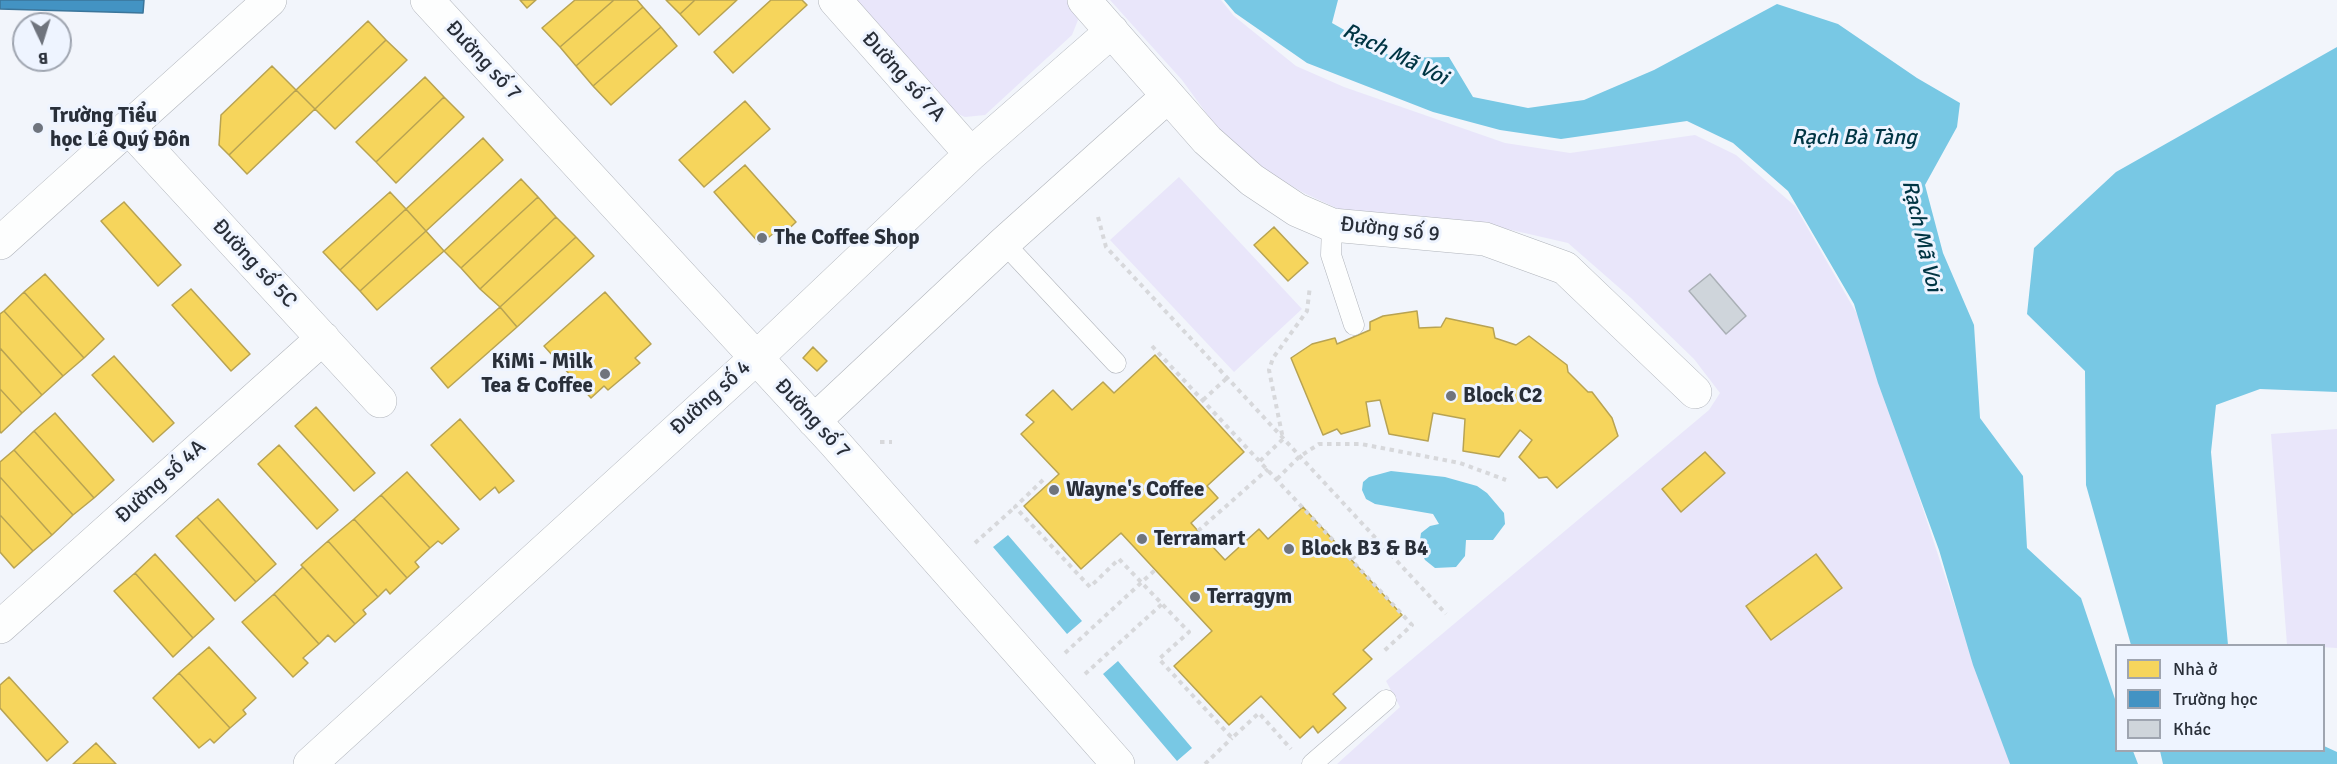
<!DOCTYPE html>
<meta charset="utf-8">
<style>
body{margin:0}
#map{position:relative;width:2337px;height:764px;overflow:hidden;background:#f2f5fb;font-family:Signika,sans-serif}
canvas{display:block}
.legend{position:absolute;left:2115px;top:644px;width:210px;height:108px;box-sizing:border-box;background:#eef4ff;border:2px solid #9fa5b0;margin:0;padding:8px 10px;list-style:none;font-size:18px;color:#292f39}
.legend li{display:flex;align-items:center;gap:12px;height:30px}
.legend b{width:30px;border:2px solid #9fa5b0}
.north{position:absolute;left:12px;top:12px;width:60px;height:60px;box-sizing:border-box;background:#eef4ff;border:2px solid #9fa5b0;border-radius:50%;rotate:176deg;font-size:16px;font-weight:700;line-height:24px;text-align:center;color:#292f39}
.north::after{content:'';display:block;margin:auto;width:21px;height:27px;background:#6f747d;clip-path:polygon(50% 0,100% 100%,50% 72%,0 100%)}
</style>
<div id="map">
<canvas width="2337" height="764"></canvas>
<ul class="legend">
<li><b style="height:16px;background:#f6d55c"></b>Nhà ở</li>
<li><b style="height:16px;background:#4393c3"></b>Trường học</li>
<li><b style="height:16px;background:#cfd5db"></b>Khác</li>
</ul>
<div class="north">B</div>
</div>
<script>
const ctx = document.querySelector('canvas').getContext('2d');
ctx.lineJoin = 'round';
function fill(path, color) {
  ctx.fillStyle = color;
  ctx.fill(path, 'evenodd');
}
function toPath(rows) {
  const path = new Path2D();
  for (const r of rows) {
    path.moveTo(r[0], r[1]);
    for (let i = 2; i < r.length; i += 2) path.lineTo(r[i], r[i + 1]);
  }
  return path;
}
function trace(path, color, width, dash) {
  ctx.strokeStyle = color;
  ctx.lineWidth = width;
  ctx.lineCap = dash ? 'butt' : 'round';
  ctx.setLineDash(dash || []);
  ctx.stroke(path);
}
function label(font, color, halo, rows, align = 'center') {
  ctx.font = font + ' Signika,sans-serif';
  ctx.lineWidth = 6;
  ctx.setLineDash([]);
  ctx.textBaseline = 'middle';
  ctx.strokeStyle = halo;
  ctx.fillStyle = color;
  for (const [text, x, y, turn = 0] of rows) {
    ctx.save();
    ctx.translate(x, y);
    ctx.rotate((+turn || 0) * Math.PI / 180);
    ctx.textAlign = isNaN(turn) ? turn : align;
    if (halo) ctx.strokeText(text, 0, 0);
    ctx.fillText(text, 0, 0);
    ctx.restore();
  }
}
fill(toPath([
 [847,0,1073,0,1078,20,1072,35,985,115,965,117,942,107],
 [1110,0,1221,0,1234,16,1296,66,1344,87,1505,143,1570,153,1695,135,1736,155,1795,206,1861,321,1975,667,2011,764,1337,764,1400,707,1386,681,1709,410,1720,393,1694,359,1631,298,1568,243,1481,223,1347,213,1304,193,1260,168,1223,136,1182,80],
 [1179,177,1302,309,1234,372,1110,240],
 [2337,429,2337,648,2287,645,2271,434]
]), '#e9e6fa');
fill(toPath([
 [1224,0,1338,0,1332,23,1394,58,1449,57,1473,97,1528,108,1584,100,1654,70,1777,4,1838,24,1917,78,1960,103,1957,127,1925,185,1943,253,1974,325,1980,418,2023,476,2027,548,2081,598,2116,702,2116,750,2133,751,2138,764,2010,764,1973,665,1939,550,1878,383,1854,304,1788,191,1733,143,1687,121,1561,139,1500,130,1433,112,1307,63,1235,13],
 [2337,47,2337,392,2260,389,2216,405,2211,452,2228,645,2131,645,2086,485,2085,371,2027,314,2034,248,2116,172],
 [1391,471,1445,477,1477,486,1487,493,1504,513,1505,524,1493,540,1466,540,1465,556,1456,567,1435,568,1425,560,1419,547,1421,533,1430,526,1439,524,1433,514,1375,504,1366,499,1362,490,1363,482,1369,477],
 [1008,535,1082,621,1067,634,993,547],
 [1118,661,1192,748,1177,761,1103,674],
 [2324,746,2337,752,2337,764,2163,764,2160,751,2324,750]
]), '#78c8e4');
const homes = toPath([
 [520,0,536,0,527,8,520,0],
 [575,0,614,0,560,47,542,28,575,0],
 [614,0,637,0,643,7,576,66,560,47,614,0],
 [666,0,695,0,680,14,666,0],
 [695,0,737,0,699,35,680,14,695,0],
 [771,0,802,0,807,5,733,73,714,52,771,0],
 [643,7,661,27,593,86,576,66,643,7],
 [368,21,386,40,315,109,296,90,368,21],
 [661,27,677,46,611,105,593,86,661,27],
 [386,40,407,60,335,129,315,109,386,40],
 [272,66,296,90,229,155,219,145,221,115,272,66],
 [425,77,444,97,376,162,356,142,425,77],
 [296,90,315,109,247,174,229,155,296,90],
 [444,97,464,117,396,183,376,162,444,97],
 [745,101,770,129,704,187,679,160,745,101],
 [483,138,503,160,426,231,406,209,483,138],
 [745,165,796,222,779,238,774,233,760,244,714,192,745,165],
 [521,179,538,197,461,268,444,251,521,179],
 [390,192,406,209,340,270,323,252,390,192],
 [538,197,556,217,480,289,461,268,538,197],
 [124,202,181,265,158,286,101,221,124,202],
 [406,209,426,231,360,291,340,270,406,209],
 [556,217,576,237,500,307,480,289,556,217],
 [1274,227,1308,263,1288,281,1254,245,1274,227],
 [426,231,444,251,377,310,360,291,426,231],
 [576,237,594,256,517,327,500,307,576,237],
 [45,274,104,339,84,358,24,292,45,274],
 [191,289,250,354,231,371,172,305,191,289],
 [24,292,84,358,63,376,4,311,24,292],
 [605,292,651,344,635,358,640,363,608,390,604,386,591,398,544,346,605,292],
 [500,307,517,327,448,388,431,368,500,307],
 [4,311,63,376,42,395,0,348,0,314,4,311],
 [1417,311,1419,328,1441,327,1446,318,1493,328,1495,338,1516,345,1529,336,1567,365,1568,372,1588,392,1592,392,1612,418,1618,436,1557,488,1547,477,1539,478,1519,457,1532,440,1520,430,1499,457,1463,451,1465,419,1433,413,1428,441,1389,434,1380,400,1366,402,1370,426,1341,434,1337,429,1323,435,1291,358,1312,344,1335,338,1337,344,1370,330,1370,322,1383,316,1417,311],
 [813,347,827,361,817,371,803,358,813,347],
 [0,348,42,395,22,413,0,389,0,348],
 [1155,355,1244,452,1207,486,1218,498,1191,523,1198,531,1225,560,1259,529,1268,539,1303,507,1402,615,1363,650,1372,659,1333,694,1346,708,1318,733,1313,726,1300,738,1261,696,1229,725,1174,666,1212,631,1121,533,1081,569,1024,506,1059,474,1021,434,1034,422,1026,415,1053,390,1072,410,1103,382,1114,393,1155,355],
 [114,356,174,423,153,442,92,375,114,356],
 [0,389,22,413,1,433,0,431,0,389],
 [316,407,375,473,354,491,295,426,316,407],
 [55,413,114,480,94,498,34,431,55,413],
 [460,419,514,481,499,493,495,487,480,500,431,445,460,419],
 [34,431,94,498,73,515,14,450,34,431],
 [279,445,338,510,317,529,258,464,279,445],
 [14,450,73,515,52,535,0,477,0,462,14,450],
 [1705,452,1725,473,1681,512,1662,489,1705,452],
 [407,472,459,529,442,544,438,541,430,548,381,495,407,472],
 [0,477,52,535,33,551,0,515,0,477],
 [381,495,430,548,415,562,419,567,407,578,354,519,381,495],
 [218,499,276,564,256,582,197,517,218,499],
 [0,515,33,551,14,568,0,552,0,515],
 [197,517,256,582,235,601,176,536,197,517],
 [354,519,407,578,390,594,386,589,378,597,328,541,354,519],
 [328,541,378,597,363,610,366,614,355,624,301,565,328,541],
 [155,554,214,619,193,638,135,573,155,554],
 [1816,554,1842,588,1771,640,1746,606,1816,554],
 [303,567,355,624,335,642,328,635,319,644,274,594,303,567],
 [135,573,193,638,173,657,114,591,135,573],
 [274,594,319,644,303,658,308,663,293,677,242,622,274,594],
 [209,647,256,698,243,710,246,714,230,728,179,673,209,647],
 [179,673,230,728,214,743,210,739,199,748,153,698,179,673],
 [9,677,68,742,47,761,0,708,0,685,9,677],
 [96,743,116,764,73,764,96,743]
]);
fill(homes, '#f6d55c');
trace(homes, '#b8a352', 1.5);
const schools = toPath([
 [0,0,144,0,143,13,0,9,0,0]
]);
fill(schools, '#4393c3');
trace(schools, '#3b759a', 1.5);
const building = toPath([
 [1710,274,1746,316,1726,334,1689,291,1710,274]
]);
fill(building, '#cfd5db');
trace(building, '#aab0b6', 1.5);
const service = toPath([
 [1332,225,1331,255,1354,325],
 [1004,243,1116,363],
 [1312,764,1386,700]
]);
const minor = toPath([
 [427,0,833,441,1118,764],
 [835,0,971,154],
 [1084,0,1207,140,1252,180,1297,210,1332,225,1485,239,1565,268,1695,392],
 [128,127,380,401],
 [0,243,270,0],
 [814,421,1004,243,1168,96],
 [0,627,323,338],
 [310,764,756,358,971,154,1112,31]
]);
trace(service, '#b0b4bb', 21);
trace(minor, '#b0b4bb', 34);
trace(toPath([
 [1098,217,1106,247,1446,614],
 [1152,346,1412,625,1384,651],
 [1203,400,1227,378],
 [880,442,892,442],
 [1260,461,1283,439,1269,370,1273,358,1307,311,1310,286],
 [1277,479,1299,457,1319,444,1361,444,1460,463,1506,480],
 [1043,480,1015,507,1090,587,1119,559,1189,632,1159,659,1232,738,1259,713,1291,749],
 [1198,531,1268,469],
 [975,543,1015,507],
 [1352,559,1375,537],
 [1065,653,1155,570],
 [1085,674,1162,604],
 [1205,764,1232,738]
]), '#d7d8db', 4, [4.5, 4.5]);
trace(service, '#fdfefe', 20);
trace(minor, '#fdfefe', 33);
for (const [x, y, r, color] of [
 [38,128,6,"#6f747d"],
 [762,238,6,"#6f747d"],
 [605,374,6,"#6f747d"],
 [1451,396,6,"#6f747d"],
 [1054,490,6,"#6f747d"],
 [1142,539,6,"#6f747d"],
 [1289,549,6,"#6f747d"],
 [1195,597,6,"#6f747d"]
]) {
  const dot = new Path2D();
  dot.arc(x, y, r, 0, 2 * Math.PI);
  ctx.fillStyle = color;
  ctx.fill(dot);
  trace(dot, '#eef4ff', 2);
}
label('21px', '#292f39', '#eef4ff', [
 ["Đường số 7",483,61,47],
 ["Đường số 7A",903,77,48],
 ["Đường số 9",1390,230,6],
 ["Đường số 5C",254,264,47],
 ["Đường số 4",711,398,-42],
 ["Đường số 7",812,419,47],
 ["Đường số 4A",161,482,-42]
]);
label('bold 21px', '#292f39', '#eef4ff', [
 ["Trường Tiểu",50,116],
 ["học Lê Quý Đôn",50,140],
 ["The Coffee Shop",774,238],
 ["KiMi - Milk",593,362,"right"],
 ["Tea & Coffee",593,386,"right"],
 ["Block C2",1463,396],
 ["Wayne's Coffee",1066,490],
 ["Terramart",1154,539],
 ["Block B3 & B4",1301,549],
 ["Terragym",1207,597]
], 'left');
label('italic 22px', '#003544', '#eef4ff', [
 ["Rạch Mã Voi",1395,55,26],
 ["Rạch Bà Tàng",1854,138],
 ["Rạch Mã Voi",1921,236,77]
]);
</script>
